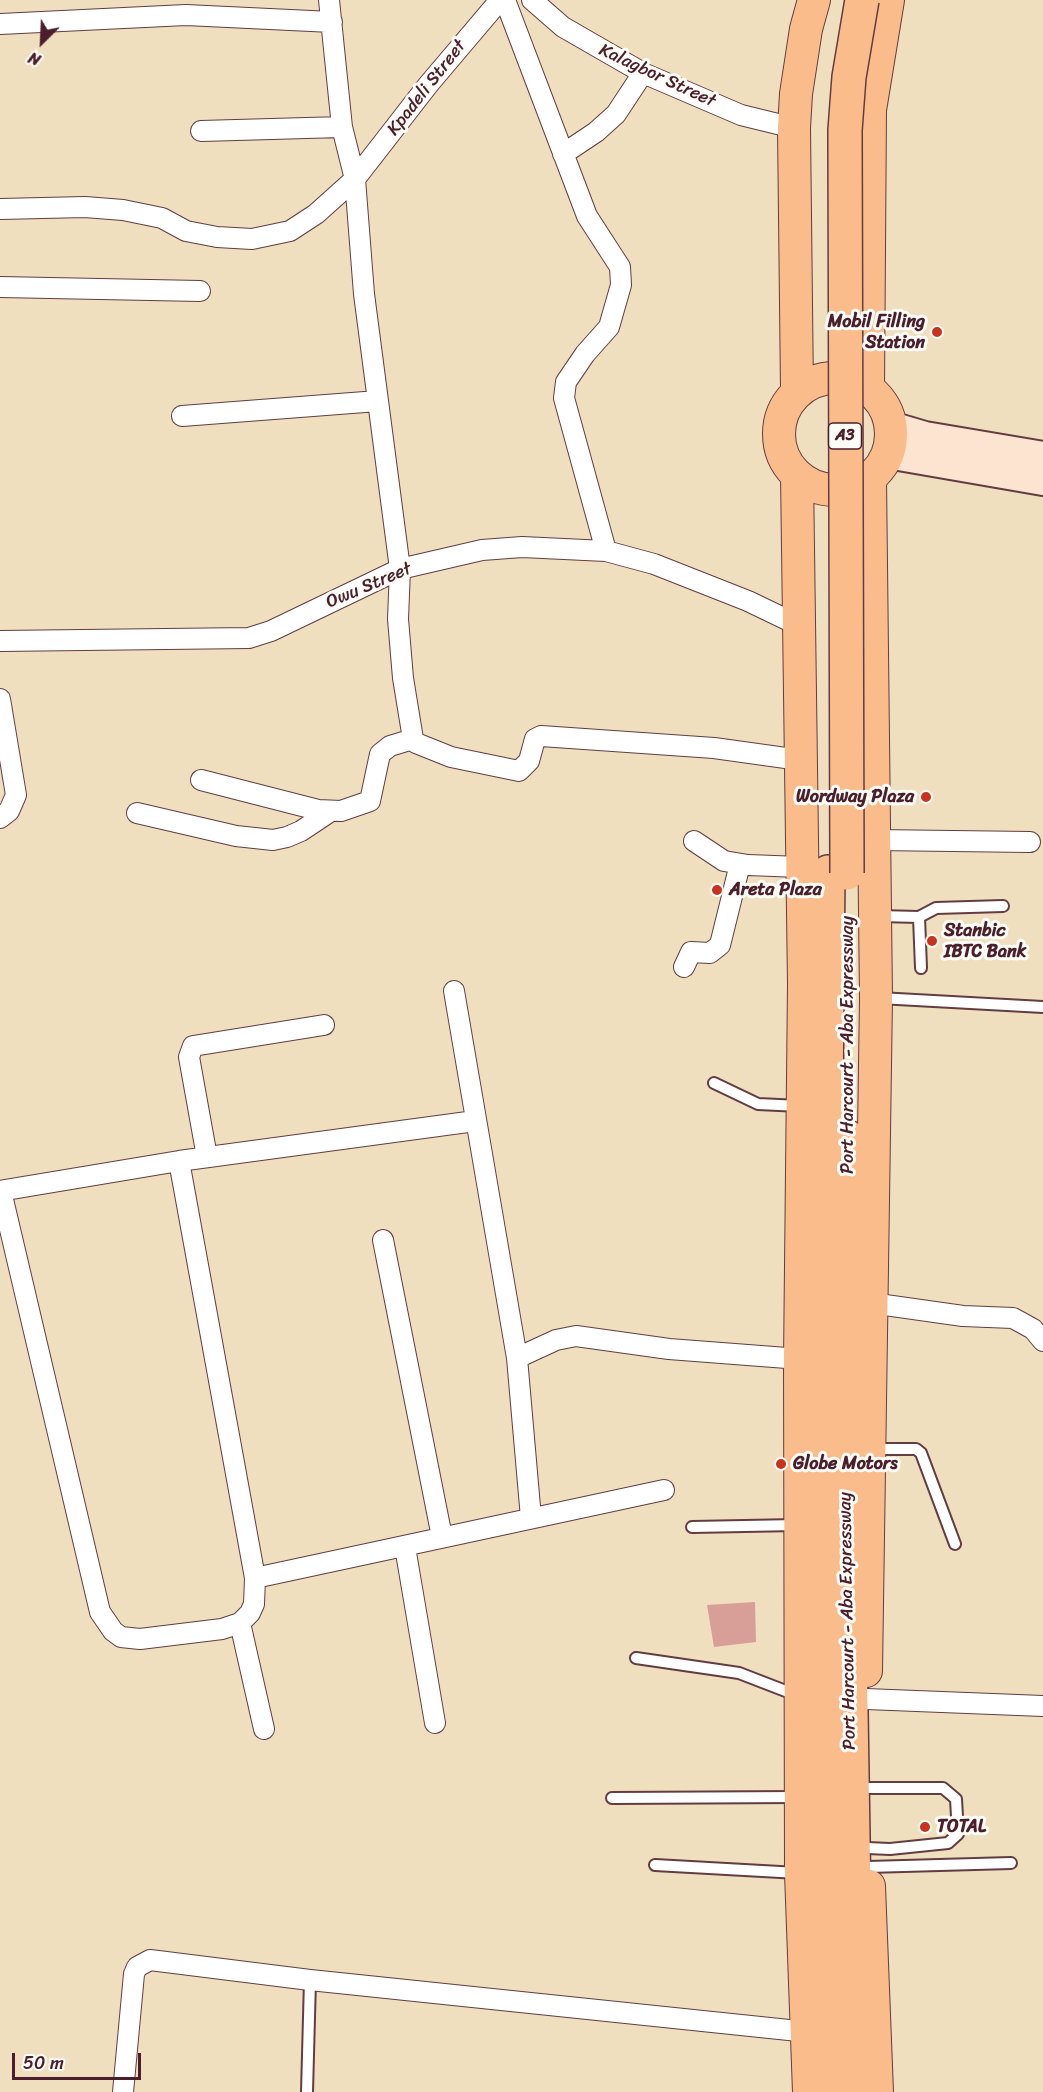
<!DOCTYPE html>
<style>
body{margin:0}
#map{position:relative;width:1043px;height:2092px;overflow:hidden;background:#efdfbf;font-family:Sriracha,sans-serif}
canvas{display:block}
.north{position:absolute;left:12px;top:12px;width:60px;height:60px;-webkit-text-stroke:4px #fdfcf7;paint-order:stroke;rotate:204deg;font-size:16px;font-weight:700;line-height:24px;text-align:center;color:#4a1f2b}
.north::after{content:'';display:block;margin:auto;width:21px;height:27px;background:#4a1f2b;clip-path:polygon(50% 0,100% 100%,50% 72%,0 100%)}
.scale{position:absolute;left:12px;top:2053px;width:129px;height:27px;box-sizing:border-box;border:3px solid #4a1f2b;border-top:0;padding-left:8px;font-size:18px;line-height:21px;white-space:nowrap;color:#4a1f2b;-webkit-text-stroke:4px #fdfcf7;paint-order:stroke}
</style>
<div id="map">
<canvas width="1043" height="2092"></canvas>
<div class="north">N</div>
<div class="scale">50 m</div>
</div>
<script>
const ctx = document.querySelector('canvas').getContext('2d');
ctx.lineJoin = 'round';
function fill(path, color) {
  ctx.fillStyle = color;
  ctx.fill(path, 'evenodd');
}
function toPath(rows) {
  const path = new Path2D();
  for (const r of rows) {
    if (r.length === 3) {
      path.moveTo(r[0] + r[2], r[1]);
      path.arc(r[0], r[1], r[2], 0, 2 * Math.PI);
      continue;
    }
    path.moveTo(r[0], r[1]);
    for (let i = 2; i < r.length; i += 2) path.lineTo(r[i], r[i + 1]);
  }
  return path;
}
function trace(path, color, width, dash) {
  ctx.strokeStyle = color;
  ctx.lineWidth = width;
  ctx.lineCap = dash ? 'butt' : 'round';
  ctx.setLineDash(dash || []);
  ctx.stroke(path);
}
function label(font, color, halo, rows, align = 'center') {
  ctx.font = font + ' Sriracha,sans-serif';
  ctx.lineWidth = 6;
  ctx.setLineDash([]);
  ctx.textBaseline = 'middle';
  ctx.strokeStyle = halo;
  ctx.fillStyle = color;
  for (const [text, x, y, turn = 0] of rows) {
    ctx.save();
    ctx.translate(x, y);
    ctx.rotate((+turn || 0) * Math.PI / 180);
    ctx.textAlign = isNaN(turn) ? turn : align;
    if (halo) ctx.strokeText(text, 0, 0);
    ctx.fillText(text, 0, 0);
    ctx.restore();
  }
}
fill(toPath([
 [755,1602,756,1642,714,1647,707,1605]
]), '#d89f99');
const lane = toPath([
 [879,916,919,917,921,968],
 [919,917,936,908,1003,906],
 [879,998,1043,1007],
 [714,1083,758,1104,800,1106],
 [873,1449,916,1449,921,1453,955,1544],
 [692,1527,797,1525],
 [636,1658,739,1673,796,1695],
 [867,1788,943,1788,956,1799,958,1834,948,1843,890,1849,867,1848],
 [612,1798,798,1797],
 [655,1865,798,1873],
 [868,1867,1011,1863],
 [307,2092,310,1980]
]);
const street = toPath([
 [329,0,342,127,355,179,364,294,400,569,398,619,403,678,413,739,416,743,451,757,519,771,529,761,535,739,541,736,714,748,800,760],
 [505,0,587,216,620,267,621,285,609,327,585,354,566,382,564,398,606,551],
 [532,0,563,27,643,73,741,115,794,128],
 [0,24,186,15,332,22],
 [201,131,342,127],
 [563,154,596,132,616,114,643,73],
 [0,209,85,207,123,210,162,218,186,231,217,237,252,239,290,231,316,214,355,179,428,85,500,0],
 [0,287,200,291],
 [182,416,378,401],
 [0,641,249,638,271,631,400,569,482,550,522,547,606,551,654,564,748,601,800,626],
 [0,699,16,795,9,811,0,818],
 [201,780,318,810,341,811,370,801,380,754,390,746,413,739],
 [137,813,236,836,273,840,287,837,301,831,331,811],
 [875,840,1030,842],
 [694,841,724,861,748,865,800,867],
 [684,967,691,952,710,953,720,945,740,864],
 [454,991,517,1358,531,1518],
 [207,1157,189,1057,193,1046,324,1025],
 [0,1191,179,1161,475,1121],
 [1,1191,100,1612,113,1631,121,1637,140,1639,222,1629,240,1623,250,1613,254,1604,255,1578,179,1161],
 [383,1240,442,1537],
 [871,1303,963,1316,1013,1318,1033,1329,1043,1341],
 [517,1358,556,1340,576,1336,669,1349,800,1359],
 [405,1547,435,1723],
 [255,1578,664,1490],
 [240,1623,264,1729],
 [866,1699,1043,1706],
 [123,2092,134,1974,137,1967,150,1960,310,1980,808,2032]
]);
const secondary = toPath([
 [891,426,925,436,1043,456],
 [887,454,1043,481]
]);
const primary = toPath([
 [835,434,56],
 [868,389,870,110,888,0],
 [797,391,794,128,796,94,806,29,814,0],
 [797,475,804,985,800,1359,801,1873,809,2092],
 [866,1671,876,998,870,478],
 [869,1886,877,2092]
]);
const highway = toPath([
 [828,872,822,1588,832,2092],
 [848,1137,847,1455,857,2092]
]);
trace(lane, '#633c41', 14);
trace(street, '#633c41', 22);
trace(secondary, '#633c41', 32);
trace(primary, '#633c41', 34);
trace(highway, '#633c41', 36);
trace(lane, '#fff', 10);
trace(street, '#fff', 20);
trace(secondary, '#fde4d1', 28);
trace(primary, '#fabc8b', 32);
trace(highway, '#fabc8b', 33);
const highwayBridge = toPath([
 [847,873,845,130,849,77,862,0]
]);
trace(highwayBridge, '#633c41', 36, []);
trace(highwayBridge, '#fabc8b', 33);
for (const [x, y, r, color] of [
 [937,332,6,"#c8321e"],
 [926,797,6,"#c8321e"],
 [717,890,6,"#c8321e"],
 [932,941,6,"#c8321e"],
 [781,1464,6,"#c8321e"],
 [925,1827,6,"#c8321e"]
]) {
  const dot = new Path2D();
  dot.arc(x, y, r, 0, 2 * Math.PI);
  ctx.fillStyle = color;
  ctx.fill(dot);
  trace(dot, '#fdfcf7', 2);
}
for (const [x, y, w] of [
 [845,436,33]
]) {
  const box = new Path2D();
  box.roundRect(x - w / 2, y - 13, w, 26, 4.5);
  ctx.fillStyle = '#fdfcf7';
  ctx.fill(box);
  trace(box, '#4a1f2b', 1.5);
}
label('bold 16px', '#4a1f2b', null, [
 ["A3",845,436]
]);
label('18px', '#4a1f2b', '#fdfcf7', [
 ["Kalagbor Street",657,76,25],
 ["Kpadeli Street",427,88,-52],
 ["Owu Street",369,586,-23],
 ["Port Harcourt - Aba Expressway",848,1045,-90],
 ["Port Harcourt - Aba Expressway",848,1621,-91]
]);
label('bold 18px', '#4a1f2b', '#fdfcf7', [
 ["Mobil Filling",925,322,"right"],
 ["Station",925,343,"right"],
 ["Wordway Plaza",914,797,"right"],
 ["Areta Plaza",729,890],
 ["Stanbic",944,931],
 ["IBTC Bank",944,952],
 ["Globe Motors",793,1464],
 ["TOTAL",937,1827]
], 'left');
</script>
